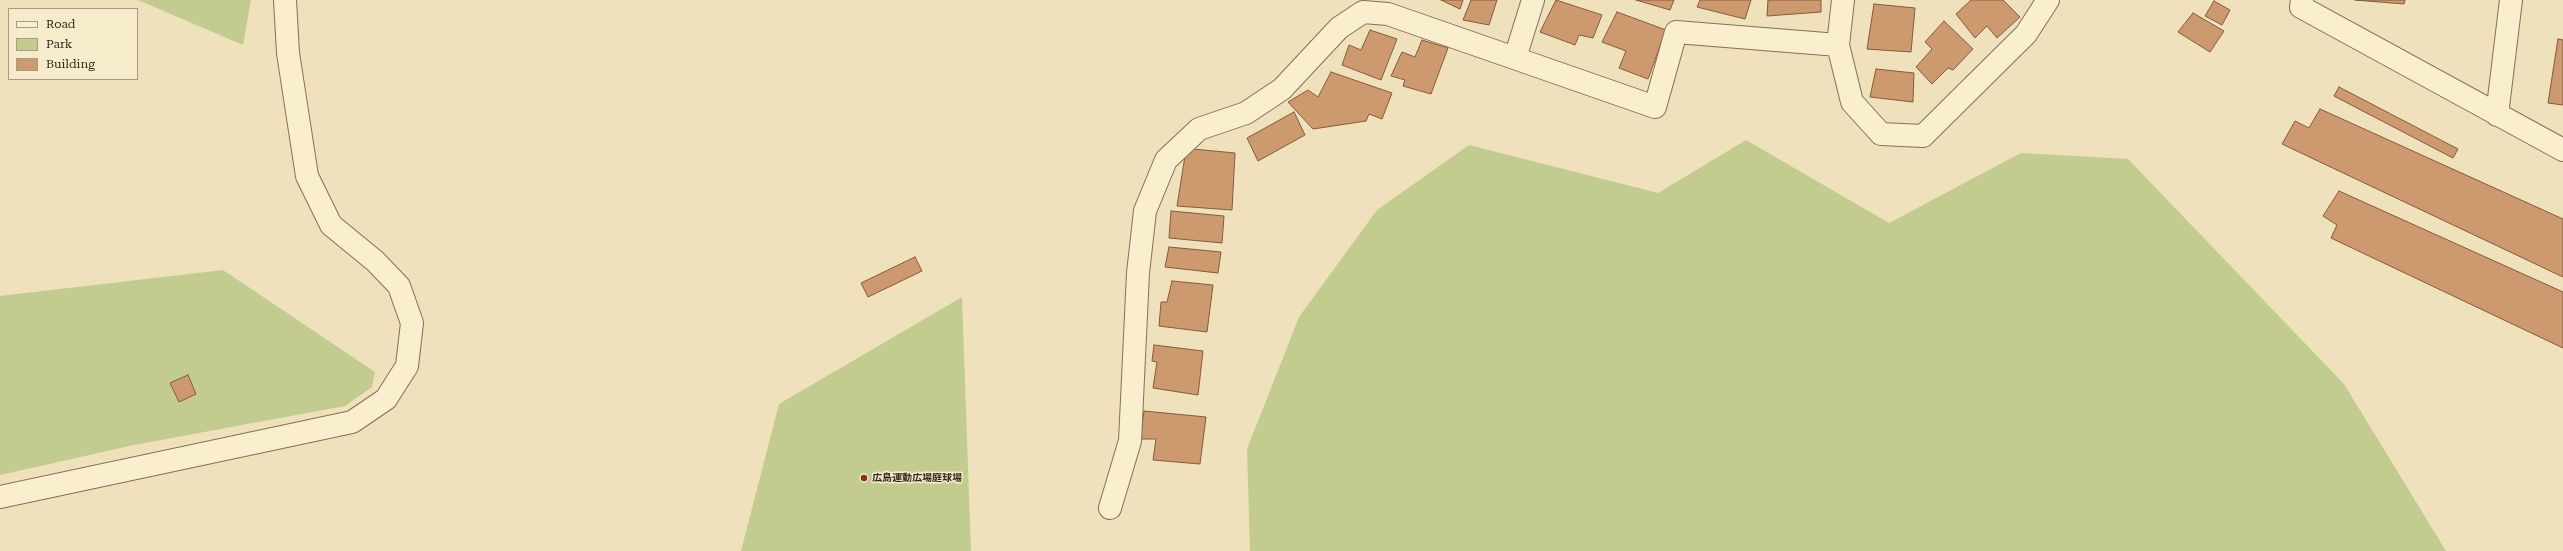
<!DOCTYPE html>
<meta charset="utf-8">
<style>
body{margin:0}
#map{position:relative;width:2563px;height:551px;overflow:hidden;background:#eee1bb;font-family:"Roboto Serif",serif}
canvas{display:block}
.legend{position:absolute;left:8px;top:8px;width:130px;height:72px;box-sizing:border-box;background:#f6ebcb;border:1px solid #a89d84;margin:0;padding:5px 7px;list-style:none;font-size:12px;color:#34271a}
.legend li{display:flex;align-items:center;gap:8px;height:20px}
.legend b{width:20px;border:1px solid #a89d84}
</style>
<div id="map">
<canvas width="2563" height="551"></canvas>
<ul class="legend">
<li><b style="height:5px;background:#f9eece"></b>Road</li>
<li><b style="height:11px;background:#c3cc8f"></b>Park</li>
<li><b style="height:11px;background:#cd9a70"></b>Building</li>
</ul>
</div>
<script>
const ctx = document.querySelector('canvas').getContext('2d');
ctx.lineJoin = 'round';
function fill(path, color) {
  ctx.fillStyle = color;
  ctx.fill(path, 'evenodd');
}
function toPath(rows) {
  const path = new Path2D();
  for (const r of rows) {
    path.moveTo(r[0], r[1]);
    for (let i = 2; i < r.length; i += 2) path.lineTo(r[i], r[i + 1]);
  }
  return path;
}
function trace(path, color, width, dash) {
  ctx.strokeStyle = color;
  ctx.lineWidth = width;
  ctx.lineCap = dash ? 'butt' : 'round';
  ctx.setLineDash(dash || []);
  ctx.stroke(path);
}
function label(font, color, halo, rows, align = 'center') {
  ctx.font = font + ' "Roboto Serif","Noto Sans JP",serif';
  ctx.lineWidth = 3;
  ctx.setLineDash([]);
  ctx.textBaseline = 'middle';
  ctx.strokeStyle = halo;
  ctx.fillStyle = color;
  for (const [text, x, y, turn = 0] of rows) {
    ctx.save();
    ctx.translate(x, y);
    ctx.rotate((+turn || 0) * Math.PI / 180);
    ctx.textAlign = isNaN(turn) ? turn : align;
    if (halo) ctx.strokeText(text, 0, 0);
    ctx.fillText(text, 0, 0);
    ctx.restore();
  }
}
fill(toPath([
 [138,0,251,0,243,45],
 [1746,140,1889,223,2021,153,2128,159,2344,384,2446,551,1250,551,1247,449,1299,317,1377,210,1469,145,1658,193],
 [223,270,375,372,372,387,345,406,134,445,0,475,0,296],
 [962,297,971,551,741,551,779,404]
]), '#c3cc8f');
const building = toPath([
 [1441,0,1463,0,1460,9,1441,0],
 [1471,0,1497,0,1489,25,1463,20,1471,0],
 [1556,0,1602,15,1593,38,1579,35,1575,45,1540,32,1556,0],
 [1636,0,1674,0,1670,10,1636,0],
 [1700,0,1751,0,1745,19,1697,7,1700,0],
 [1768,0,1821,0,1821,12,1767,16,1768,0],
 [1971,0,2003,0,2020,17,1997,38,1987,26,1975,38,1956,14,1971,0],
 [2355,0,2405,0,2404,4,2355,0],
 [2214,1,2230,10,2222,25,2205,16,2214,1],
 [1874,4,1915,8,1911,52,1867,49,1874,4],
 [1617,12,1666,30,1648,79,1619,68,1626,51,1602,42,1617,12],
 [2193,13,2224,31,2210,52,2178,32,2193,13],
 [1944,21,1973,49,1953,70,1948,68,1932,84,1916,67,1932,49,1925,42,1944,21],
 [1370,30,1397,39,1381,80,1342,65,1349,45,1361,50,1370,30],
 [2558,39,2563,40,2563,105,2548,103,2558,39],
 [1422,40,1448,48,1431,94,1403,86,1405,80,1391,76,1402,52,1415,57,1422,40],
 [1876,69,1914,73,1913,102,1870,97,1876,69],
 [1331,72,1392,93,1382,119,1369,114,1366,121,1313,129,1288,102,1308,90,1318,97,1331,72],
 [2339,87,2458,149,2453,158,2334,96,2339,87],
 [2320,109,2563,219,2563,277,2282,144,2295,121,2309,128,2320,109],
 [1294,112,1305,135,1258,161,1247,138,1294,112],
 [1193,149,1235,153,1232,210,1177,206,1185,156,1193,149],
 [2339,191,2563,292,2563,348,2331,238,2337,225,2323,216,2339,191],
 [1171,211,1224,216,1222,243,1169,238,1171,211],
 [1169,247,1221,252,1218,273,1165,267,1169,247],
 [915,257,922,271,868,297,861,283,915,257],
 [1172,281,1213,285,1207,332,1159,326,1161,302,1167,302,1172,281],
 [1154,345,1203,351,1198,395,1153,388,1157,362,1152,361,1154,345],
 [188,375,196,394,179,402,170,383,188,375],
 [1144,411,1206,417,1200,464,1153,460,1156,439,1140,439,1144,411]
]);
fill(building, '#cd9a70');
trace(building, '#855a3a', 1);
const minor = toPath([
 [1843,0,1838,45,1852,102,1881,134,1923,136,2026,34,2048,0],
 [2302,0,2301,7,2563,150],
 [1515,58,1533,0],
 [2497,115,2511,0],
 [0,497,352,422,386,399,407,366,412,323,399,286,375,261,331,225,307,176,288,53,285,0],
 [1110,508,1130,441,1138,273,1145,211,1166,160,1199,129,1246,113,1282,89,1339,28,1363,12,1388,14,1655,107,1676,32,1838,45]
]);
trace(minor, '#857055', 24);
trace(minor, '#f9eece', 22);
for (const [x, y, r, color] of [
 [864,478,4,"#952724"]
]) {
  const dot = new Path2D();
  dot.arc(x, y, r, 0, 2 * Math.PI);
  ctx.fillStyle = color;
  ctx.fill(dot);
  trace(dot, '#f6ebcb', 1.5);
}
label('bold 10px', '#34271a', '#f6ebcb', [
 ["広島運動広場庭球場",872,478]
], 'left');
</script>
